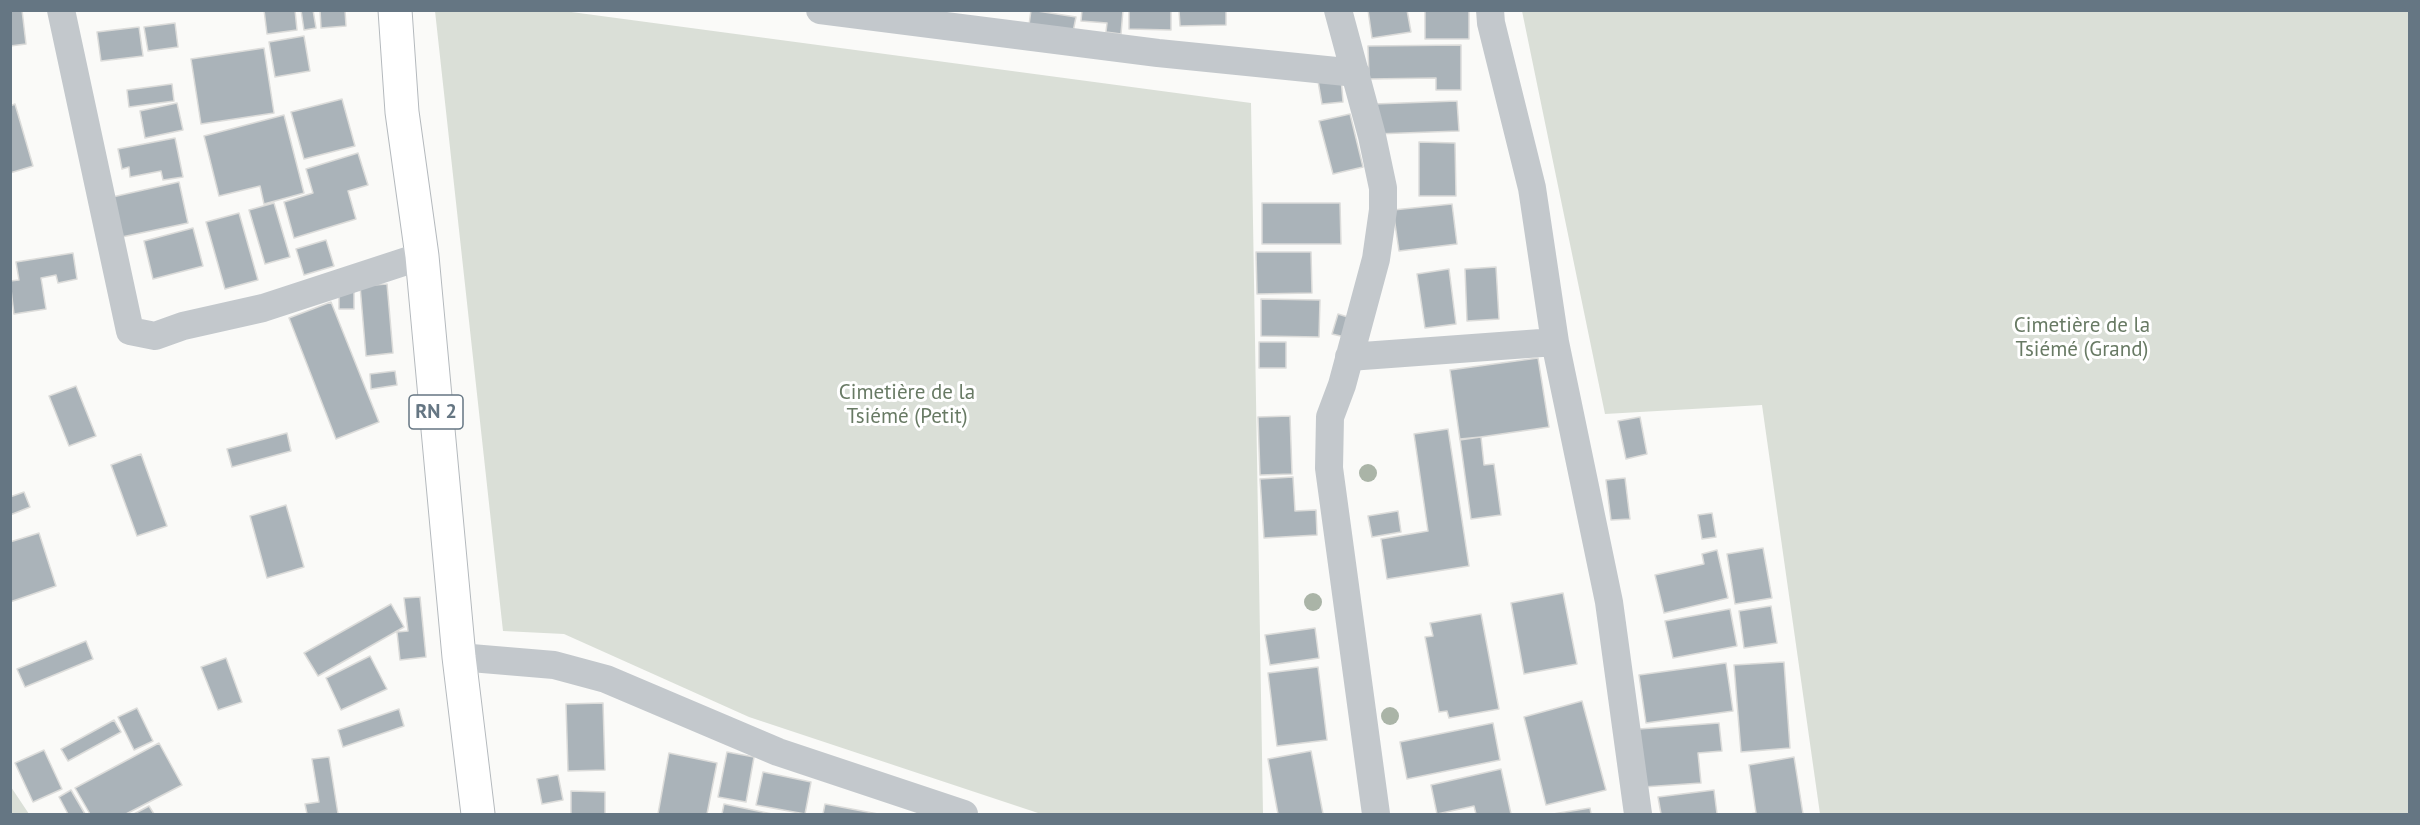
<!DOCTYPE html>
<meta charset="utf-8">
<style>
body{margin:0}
#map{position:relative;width:2420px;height:825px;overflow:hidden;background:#fafaf8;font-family:"PT Sans",sans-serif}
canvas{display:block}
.frame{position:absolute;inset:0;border:12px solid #657683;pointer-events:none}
</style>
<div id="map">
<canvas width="2420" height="825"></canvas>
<div class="frame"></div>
</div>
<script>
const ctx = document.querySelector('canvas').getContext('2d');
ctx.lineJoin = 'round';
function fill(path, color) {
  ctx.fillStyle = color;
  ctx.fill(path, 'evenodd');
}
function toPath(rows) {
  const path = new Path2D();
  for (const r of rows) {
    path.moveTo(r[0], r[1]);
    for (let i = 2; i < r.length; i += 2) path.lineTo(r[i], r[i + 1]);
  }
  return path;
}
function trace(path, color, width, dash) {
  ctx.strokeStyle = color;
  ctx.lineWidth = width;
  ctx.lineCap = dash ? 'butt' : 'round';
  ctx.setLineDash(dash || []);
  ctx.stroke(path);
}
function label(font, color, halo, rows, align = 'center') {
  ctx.font = font + ' "PT Sans",sans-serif';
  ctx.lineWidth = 6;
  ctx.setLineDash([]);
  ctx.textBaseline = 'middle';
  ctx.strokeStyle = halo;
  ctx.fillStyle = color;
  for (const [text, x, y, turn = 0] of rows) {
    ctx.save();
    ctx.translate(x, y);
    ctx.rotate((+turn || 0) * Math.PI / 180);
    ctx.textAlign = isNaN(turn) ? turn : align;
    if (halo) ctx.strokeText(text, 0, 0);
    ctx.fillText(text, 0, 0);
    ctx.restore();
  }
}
fill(toPath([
 [435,11,564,11,1251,103,1263,814,1041,814,749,717,564,634,503,631],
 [1522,11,2409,11,2409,814,1820,814,1762,405,1605,414],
 [11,787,29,814,11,814]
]), '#dadfd7');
const building = toPath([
 [10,10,22,10,26,44,10,46,10,10],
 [264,10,295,10,297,30,267,34,264,10],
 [301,10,313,10,316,28,304,30,301,10],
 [320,10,345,10,346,26,321,28,320,10],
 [1031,10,1076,17,1073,32,1029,25,1031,10],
 [1082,10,1123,10,1121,34,1106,32,1107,23,1081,21,1082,10],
 [1129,10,1171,10,1171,30,1129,29,1129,10],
 [1179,10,1226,10,1226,25,1180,26,1179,10],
 [1368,10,1407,10,1411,32,1372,38,1368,10],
 [1425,10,1469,10,1469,39,1425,39,1425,10],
 [175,23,178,47,148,51,144,27,175,23],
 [139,27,143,56,101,61,97,32,139,27],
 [304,36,310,71,275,77,269,42,304,36],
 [1461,45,1461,90,1436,90,1436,78,1369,79,1368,46,1461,45],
 [264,48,274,113,201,124,191,59,264,48],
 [1341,78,1343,102,1322,104,1318,81,1341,78],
 [172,84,174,101,129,107,127,90,172,84],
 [342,99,355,146,304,159,291,112,342,99],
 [1457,101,1459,131,1375,134,1374,104,1457,101],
 [177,103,183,130,145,138,140,111,177,103],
 [15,104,33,166,10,173,10,106,15,104],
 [1350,114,1363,167,1333,174,1319,121,1350,114],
 [284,115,304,193,264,204,260,186,219,196,204,136,284,115],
 [175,138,183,177,163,180,161,171,130,177,129,167,122,169,118,149,175,138],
 [1419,142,1455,143,1456,196,1419,196,1419,142],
 [358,153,368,185,348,191,356,219,294,238,284,202,313,193,306,169,358,153],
 [179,182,188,223,117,238,108,198,179,182],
 [274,203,290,257,265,264,249,210,274,203],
 [1262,203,1340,203,1341,244,1262,244,1262,203],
 [1452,204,1457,244,1399,251,1393,210,1452,204],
 [239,213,258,280,225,289,206,222,239,213],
 [193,228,203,266,153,279,144,241,193,228],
 [326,240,334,266,304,275,296,249,326,240],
 [1256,252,1311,252,1312,293,1257,294,1256,252],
 [73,253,77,279,58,283,56,275,41,278,46,309,14,314,10,281,19,280,16,262,73,253],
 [1496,267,1499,319,1467,321,1465,269,1496,267],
 [1449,269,1456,324,1425,328,1417,274,1449,269],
 [387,284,393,353,366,356,360,286,387,284],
 [339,288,354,288,354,309,339,309,339,288],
 [1261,299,1320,300,1319,337,1261,336,1261,299],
 [331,302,379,422,336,439,289,318,331,302],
 [1338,314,1351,318,1345,337,1332,334,1338,314],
 [1259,342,1286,342,1286,368,1259,368,1259,342],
 [1538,358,1549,427,1460,440,1450,370,1538,358],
 [395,371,397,385,371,389,370,374,395,371],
 [76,386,96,436,69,446,49,396,76,386],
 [1290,416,1292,474,1260,475,1258,417,1290,416],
 [1640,417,1647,454,1626,459,1618,421,1640,417],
 [1448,429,1469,566,1387,579,1381,539,1428,531,1414,434,1448,429],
 [287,433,291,451,232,467,227,449,287,433],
 [1481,437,1484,465,1494,464,1501,515,1471,519,1460,439,1481,437],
 [141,454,167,526,137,536,111,465,141,454],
 [1293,477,1295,511,1316,510,1317,535,1264,538,1260,479,1293,477],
 [1625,478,1630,519,1611,520,1606,480,1625,478],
 [24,492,30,507,10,515,10,497,24,492],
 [286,505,304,567,267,578,250,516,286,505],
 [1398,511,1401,532,1372,537,1368,516,1398,511],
 [1712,513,1716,537,1702,539,1698,515,1712,513],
 [39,533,56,586,10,602,10,542,39,533],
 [1763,548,1772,598,1735,604,1727,554,1763,548],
 [1717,550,1728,598,1664,613,1655,575,1704,564,1702,554,1717,550],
 [1563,593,1577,664,1524,674,1511,603,1563,593],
 [420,597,426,657,400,660,397,632,408,631,404,598,420,597],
 [391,604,404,627,318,676,304,653,391,604],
 [1771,606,1777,643,1744,648,1739,611,1771,606],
 [1730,609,1737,646,1673,658,1665,621,1730,609],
 [1481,614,1499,709,1449,718,1447,711,1439,712,1425,637,1433,636,1430,623,1481,614],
 [1315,628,1319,658,1270,665,1265,635,1315,628],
 [86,641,93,659,25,687,17,669,86,641],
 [370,656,387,689,341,710,326,678,370,656],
 [226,658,242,702,218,710,201,667,226,658],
 [1784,662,1790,748,1741,752,1734,665,1784,662],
 [1726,663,1733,711,1646,723,1639,675,1726,663],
 [1318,667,1327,740,1277,746,1268,673,1318,667],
 [1582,701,1606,790,1546,805,1524,717,1582,701],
 [603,703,605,770,568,771,566,704,603,703],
 [137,708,153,741,134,750,118,717,137,708],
 [399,709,404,726,343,747,338,730,399,709],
 [114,720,121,732,68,761,61,749,114,720],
 [1493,723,1500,760,1407,779,1400,742,1493,723],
 [1719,723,1722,751,1698,753,1701,783,1643,787,1639,729,1719,723],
 [159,743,182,785,126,814,90,814,75,788,159,743],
 [44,750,62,789,33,802,15,763,44,750],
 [1311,751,1323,814,1278,814,1268,759,1311,751],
 [727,752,754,757,746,802,718,797,727,752],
 [669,753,717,763,707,814,658,814,669,753],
 [329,757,338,814,307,814,305,804,319,802,312,759,329,757],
 [1794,757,1803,814,1750,814,1756,813,1749,765,1794,757],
 [1501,769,1511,814,1476,814,1474,806,1437,814,1431,785,1501,769],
 [763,772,811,782,805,814,756,805,763,772],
 [558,775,563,800,542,804,537,779,558,775],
 [71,790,85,814,68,814,59,797,71,790],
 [1714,790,1717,814,1661,814,1658,797,1714,790],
 [571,791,605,792,605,814,571,814,571,791],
 [724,804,772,814,722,814,724,804],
 [825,804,878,814,823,814,825,804],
 [149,806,154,814,134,814,149,806],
 [1590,808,1591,814,1553,814,1590,808]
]);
fill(building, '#aab3b9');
trace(building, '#dcdcda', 1.5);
const highway = toPath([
 [395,10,402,112,422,256,459,657,478,814]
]);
trace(highway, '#b4b9bd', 35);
trace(toPath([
 [61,10,130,331,155,336,183,326,263,308,422,256],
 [820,10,1158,53,1356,73],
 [1338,10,1372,136,1383,188,1383,210,1376,259,1342,385,1330,417,1329,468,1376,814],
 [1490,10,1491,23,1532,188,1555,342,1609,602,1638,814],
 [1349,357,1555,342],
 [459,657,554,665,606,679,778,752,964,814]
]), '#c3c8cc', 28);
trace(highway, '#fff', 33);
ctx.fillStyle = '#aab4a7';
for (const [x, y] of [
 [1368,473],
 [1313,602],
 [1390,716]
]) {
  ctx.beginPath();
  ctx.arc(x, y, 9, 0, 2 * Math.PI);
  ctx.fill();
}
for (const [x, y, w] of [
 [436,412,54]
]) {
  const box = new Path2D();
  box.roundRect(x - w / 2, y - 17, w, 34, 4.5);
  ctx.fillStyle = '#fff';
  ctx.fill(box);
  trace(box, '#657683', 1.5);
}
label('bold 20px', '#657683', null, [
 ["RN 2",436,412]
]);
label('21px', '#687a64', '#fff', [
 ["Cimetière de la",2082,326],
 ["Tsiémé (Grand)",2082,350],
 ["Cimetière de la",907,393],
 ["Tsiémé (Petit)",907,417]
]);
</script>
